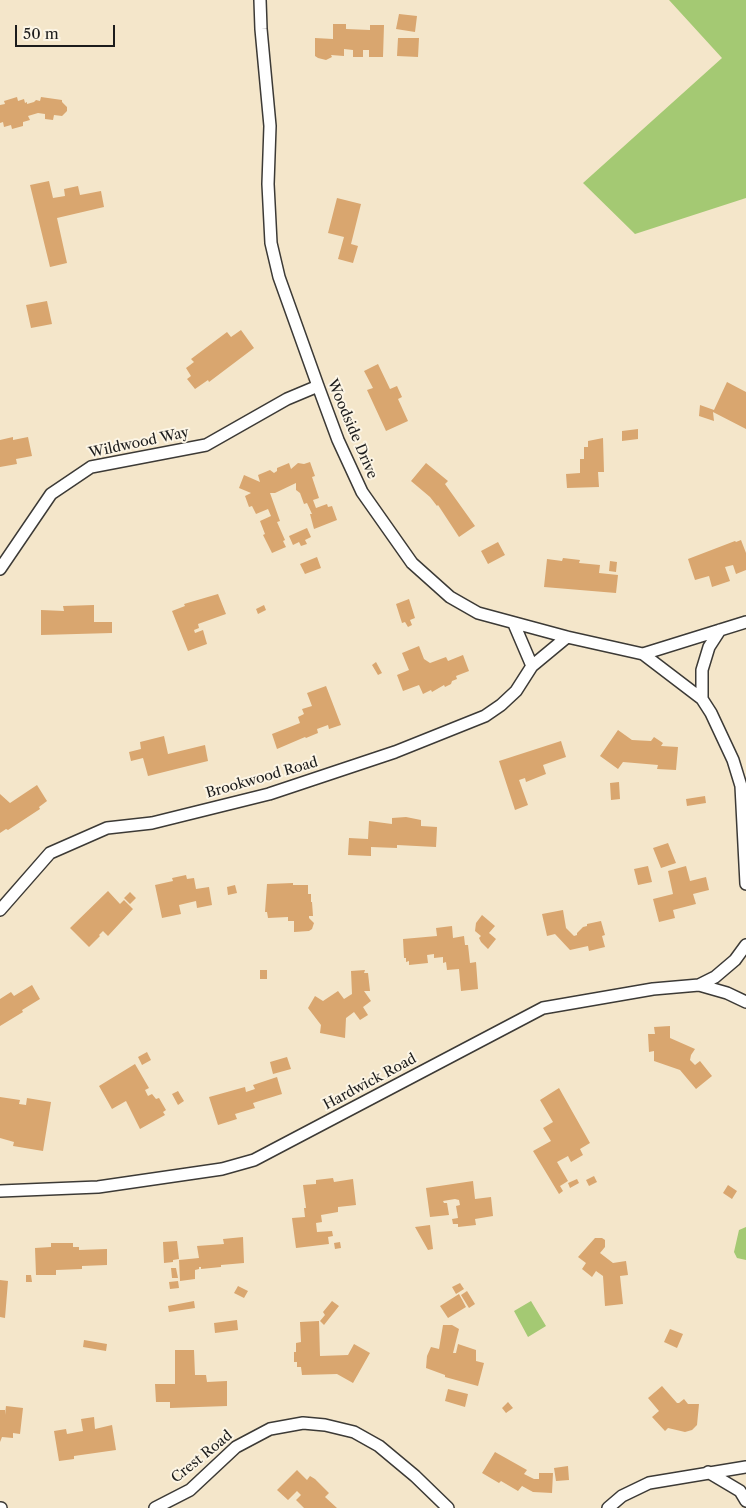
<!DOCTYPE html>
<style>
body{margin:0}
#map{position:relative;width:746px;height:1508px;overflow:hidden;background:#f4e6ca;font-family:"Libre Caslon Text",serif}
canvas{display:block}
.scale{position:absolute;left:15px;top:25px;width:100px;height:22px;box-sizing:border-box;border:2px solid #1c1c1c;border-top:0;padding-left:6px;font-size:15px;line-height:18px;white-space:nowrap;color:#1c1c1c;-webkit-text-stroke:4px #fcf5e5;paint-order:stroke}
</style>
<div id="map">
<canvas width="746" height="1508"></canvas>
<div class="scale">50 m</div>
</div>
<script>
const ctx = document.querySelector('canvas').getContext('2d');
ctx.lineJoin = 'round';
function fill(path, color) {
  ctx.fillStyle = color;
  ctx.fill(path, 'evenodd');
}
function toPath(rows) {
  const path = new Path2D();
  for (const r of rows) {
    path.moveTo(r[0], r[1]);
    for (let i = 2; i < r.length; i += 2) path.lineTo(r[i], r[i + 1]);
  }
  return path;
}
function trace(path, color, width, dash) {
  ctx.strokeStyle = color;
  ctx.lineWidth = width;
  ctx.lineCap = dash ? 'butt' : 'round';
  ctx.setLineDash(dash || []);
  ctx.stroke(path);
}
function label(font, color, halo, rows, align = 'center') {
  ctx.font = font + ' "Libre Caslon Text",serif';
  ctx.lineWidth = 4;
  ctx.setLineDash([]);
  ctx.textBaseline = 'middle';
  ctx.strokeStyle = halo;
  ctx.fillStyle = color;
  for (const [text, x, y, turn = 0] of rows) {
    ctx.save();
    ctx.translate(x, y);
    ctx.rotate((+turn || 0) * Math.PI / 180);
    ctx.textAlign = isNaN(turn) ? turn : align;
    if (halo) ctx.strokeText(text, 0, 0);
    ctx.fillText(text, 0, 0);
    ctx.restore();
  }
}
fill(toPath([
 [669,0,746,0,746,198,635,234,583,183,722,58],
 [746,1227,746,1260,737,1258,734,1252,739,1230],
 [531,1301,546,1326,528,1337,514,1311]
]), '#a4c973');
fill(toPath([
 [399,14,417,16,415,32,396,29],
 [333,24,346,24,346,29,370,30,370,25,384,25,383,57,369,57,369,50,363,50,363,57,353,57,353,50,344,49,344,56,331,55,332,57,326,60,318,58,315,56,315,38,333,39],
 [398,38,419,38,418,57,397,56],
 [17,97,18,101,24,99,25,103,27,102,27,104,34,102,36,100,40,101,41,97,62,100,62,102,67,107,67,111,62,116,54,115,53,120,45,119,45,114,38,113,28,116,30,120,23,122,23,126,12,129,11,125,4,127,3,122,0,123,0,105,5,104,4,101],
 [49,181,53,198,65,196,64,189,78,186,80,195,101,191,104,207,57,218,67,263,50,267,30,185],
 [337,198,361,204,351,244,358,246,353,263,338,259,344,237,328,233],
 [47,301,52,324,31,328,26,305],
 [241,330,254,348,209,382,208,380,195,389,187,379,191,376,186,368,194,362,191,359,227,332,231,337],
 [378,364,390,389,397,386,402,397,398,399,408,421,386,431,367,390,373,388,364,371],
 [727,382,746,392,746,429,713,412,714,421,699,416,700,405,714,410],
 [638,429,638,439,622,441,622,431],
 [13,437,13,440,28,437,32,456,16,459,17,464,0,467,0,440],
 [603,438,604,472,598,472,599,487,567,488,566,474,580,473,580,459,584,459,584,447,588,447,588,441],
 [310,462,315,476,312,477,319,498,313,500,316,508,327,504,328,507,332,506,337,520,314,529,310,514,312,514,307,503,304,504,300,493,296,490,296,483,275,493,270,493,280,521,277,522,285,540,283,541,286,547,272,553,263,535,265,534,260,521,271,516,268,509,256,514,252,506,249,507,245,496,251,493,239,488,244,475,260,482,258,475,270,470,274,473,277,471,277,468,289,463,291,469,298,463,304,464],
 [426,463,448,481,445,484,475,526,459,537,438,505,437,506,430,497,411,481],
 [307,528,311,537,305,540,307,544,301,546,299,542,293,545,289,536],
 [741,540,746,553,746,570,736,574,733,565,725,567,730,581,712,587,709,576,695,580,688,559,735,541,736,542],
 [498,542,505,555,488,564,481,551],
 [317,557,321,568,305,574,300,564],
 [563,558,580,560,579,563,600,565,599,573,618,575,616,593,544,587,547,559,562,561],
 [610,561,617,562,616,572,609,571],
 [218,594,226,614,198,624,199,628,194,630,195,633,203,630,207,644,188,651,172,611,185,606,184,604],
 [409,599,415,618,410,620,412,625,408,627,405,622,402,623,396,604],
 [94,605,94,622,112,622,112,633,41,635,41,610,64,611,63,606],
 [264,605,266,610,258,614,256,609],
 [419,646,424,659,430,663,446,657,448,661,463,655,469,671,456,676,457,679,452,681,451,684,445,687,444,685,432,692,431,690,423,694,419,685,403,691,397,675,409,670,402,653],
 [376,662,382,673,378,675,372,665],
 [326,686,341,725,329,729,328,725,317,729,318,733,306,738,305,737,277,749,272,734,300,723,298,717,304,714,302,709,312,706,307,693],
 [618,730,632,740,651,741,654,737,663,743,661,746,678,747,676,770,657,769,658,765,623,762,618,769,600,756],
 [164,736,168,754,205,745,208,761,148,776,143,758,131,761,129,752,141,749,140,742],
 [561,741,566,757,543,765,546,774,526,782,525,778,519,780,528,805,515,810,499,761],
 [619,782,620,799,611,800,610,783],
 [37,785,47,801,39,807,40,809,8,830,6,829,0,833,0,794,10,803],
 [705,796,706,803,687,806,686,799],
 [406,817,421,820,421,826,437,827,436,847,397,845,397,848,371,847,371,856,348,855,349,838,368,839,369,821,392,824,392,818],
 [668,843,676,863,661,868,653,848],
 [648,866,652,882,638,885,634,869],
 [686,866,690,881,706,877,709,890,693,894,696,904,673,910,675,918,659,922,653,899,673,894,668,871],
 [186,875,187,879,194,878,196,889,209,887,212,905,197,908,196,901,179,905,181,914,162,918,155,885,173,881,172,878],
 [293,883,293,885,308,885,308,894,311,894,311,902,312,902,313,916,309,916,309,918,314,923,312,929,309,931,294,932,294,921,288,921,288,917,268,918,267,912,265,912,267,884],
 [235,885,237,893,228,895,227,887],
 [108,891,120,904,124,900,133,909,108,936,103,931,99,935,100,936,89,947,70,928],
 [130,892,136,898,130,904,124,898],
 [563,910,566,928,574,936,577,935,577,933,583,927,587,926,587,924,601,921,605,935,602,936,605,947,589,951,588,946,570,950,555,934,547,936,542,914],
 [482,915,495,926,489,933,496,939,488,949,481,942,479,938,481,936,475,931,476,923],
 [452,926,453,938,464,936,465,945,468,945,470,963,476,962,478,989,461,991,459,969,447,970,446,962,443,963,443,957,434,958,434,954,427,955,428,963,409,965,409,961,406,962,406,958,404,958,403,939,437,936,436,928],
 [260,970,267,970,267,979,260,979],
 [365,970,364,973,368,973,370,991,364,991,371,1001,363,1007,368,1015,360,1020,354,1012,346,1018,345,1038,320,1033,321,1025,308,1008,315,996,323,1001,338,991,344,999,352,994,351,971],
 [32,985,40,999,22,1010,23,1012,0,1026,0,999,11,992,14,996],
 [670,1026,670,1038,695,1049,691,1055,690,1060,695,1065,700,1061,712,1076,696,1089,680,1070,654,1061,654,1051,649,1052,648,1034,655,1034,654,1027],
 [147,1052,151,1060,142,1065,138,1057],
 [287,1057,291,1069,273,1074,270,1062],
 [135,1064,149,1088,145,1090,148,1096,152,1094,156,1099,159,1098,166,1110,163,1112,165,1115,140,1129,126,1101,112,1109,99,1086],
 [277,1077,282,1094,253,1103,255,1108,235,1114,237,1119,218,1125,209,1097,245,1087,246,1092,255,1089,253,1085],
 [559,1088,590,1143,580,1149,583,1155,571,1162,568,1156,557,1162,568,1181,560,1186,563,1191,559,1194,533,1151,551,1141,543,1128,553,1122,540,1100],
 [178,1091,184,1101,178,1105,172,1094],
 [0,1097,20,1100,19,1104,26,1105,27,1098,51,1102,43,1151,13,1146,14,1142,0,1138],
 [594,1176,597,1182,589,1186,586,1180],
 [333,1178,334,1182,353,1179,356,1205,338,1207,338,1212,321,1215,322,1222,316,1223,317,1232,332,1231,333,1236,328,1237,329,1244,296,1248,292,1218,305,1217,304,1208,306,1208,303,1185,316,1184,316,1180],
 [577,1179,579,1183,570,1188,568,1183],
 [473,1181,475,1199,491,1197,493,1216,475,1219,476,1225,458,1227,458,1224,453,1224,452,1219,458,1218,456,1206,460,1205,459,1200,455,1199,443,1201,444,1203,447,1203,449,1215,430,1217,426,1188],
 [728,1185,737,1191,732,1199,723,1193],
 [430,1225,433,1249,428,1250,415,1227],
 [243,1237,244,1263,221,1265,221,1267,201,1269,201,1267,199,1267,199,1269,195,1270,195,1279,180,1281,179,1260,199,1258,197,1246,224,1244,223,1239],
 [595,1238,602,1238,605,1240,605,1247,600,1253,613,1263,626,1261,628,1275,620,1276,623,1304,605,1306,603,1276,596,1271,592,1277,582,1269,586,1263,578,1257],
 [177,1241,179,1259,173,1260,173,1262,164,1263,163,1242],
 [340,1242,341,1248,335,1249,334,1243],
 [51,1243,73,1243,73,1247,79,1247,79,1250,107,1249,107,1265,82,1266,82,1269,56,1270,56,1275,36,1275,35,1248,51,1247],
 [171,1268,176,1268,178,1278,172,1278],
 [26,1275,31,1275,32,1282,26,1282],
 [0,1280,8,1281,5,1318,0,1317],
 [178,1281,179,1288,170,1289,169,1282],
 [460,1283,464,1289,456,1294,452,1287],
 [238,1286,248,1291,244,1298,234,1293],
 [467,1291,475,1304,469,1308,461,1295],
 [459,1294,466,1307,448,1318,440,1306],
 [194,1301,195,1308,169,1312,168,1306],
 [332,1301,339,1306,324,1325,320,1321,325,1315,323,1312],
 [237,1320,238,1330,215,1333,214,1323],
 [319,1321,320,1356,348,1355,354,1344,370,1353,353,1383,337,1374,302,1375,301,1367,297,1367,297,1362,294,1362,294,1352,296,1352,296,1343,301,1342,300,1322],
 [443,1325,452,1325,459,1329,453,1353,456,1353,458,1344,476,1350,476,1361,484,1363,478,1386,445,1377,445,1375,426,1368,427,1356,431,1347,439,1349],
 [670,1329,683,1334,677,1348,664,1342],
 [84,1340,107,1344,106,1351,83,1347],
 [175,1350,194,1350,195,1375,206,1375,207,1382,227,1381,227,1406,170,1408,170,1402,156,1402,155,1384,175,1384],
 [662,1386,677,1403,679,1403,684,1399,688,1404,699,1404,697,1425,692,1430,685,1432,668,1428,665,1431,652,1417,659,1411,648,1398],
 [448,1389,468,1394,465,1407,445,1401],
 [508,1402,513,1408,506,1413,502,1408],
 [6,1406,23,1408,20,1434,13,1433,13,1438,2,1437,0,1442,0,1410,5,1410,5,1415],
 [94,1417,95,1429,112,1425,116,1450,74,1456,74,1459,59,1461,54,1431,66,1429,67,1434,83,1431,81,1419],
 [495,1452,527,1470,524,1474,534,1479,539,1479,539,1473,553,1473,552,1493,533,1492,522,1486,518,1491,501,1481,499,1483,482,1473],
 [568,1466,569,1480,556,1481,554,1468],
 [297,1470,307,1480,310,1476,315,1479,329,1493,325,1497,337,1508,304,1508,296,1500,301,1495,297,1491,288,1500,277,1490]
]), '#d9a66f');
const street = toPath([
 [260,0,261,29,270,126,268,184,271,243,279,277,318,386,338,440,362,492,412,563,450,597,478,613,567,637,643,654,702,699,711,713,733,760,741,786,746,884],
 [0,569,51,494,91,467,206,445,287,399,318,386],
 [514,624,532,666],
 [643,654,746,622],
 [702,699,702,670,709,647,720,630],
 [0,910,50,853,107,828,152,823,269,794,395,752,485,716,501,705,516,691,532,666,567,637],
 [699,985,715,977,735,960,746,945],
 [0,1191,98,1187,222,1169,254,1160,543,1008,653,989,699,985,727,993,746,1002],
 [708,1472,740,1491,746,1501],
 [0,1508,1,1508],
 [155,1508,190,1490,236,1447,270,1429,303,1423,325,1425,354,1432,379,1446,415,1476,448,1508],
 [608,1508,622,1496,649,1483,746,1467]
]);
trace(street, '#3c3a36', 14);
trace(street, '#fff', 11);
label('14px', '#1c1c1c', '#fcf5e5', [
 ["Woodside Drive",352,429,67],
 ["Wildwood Way",139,443,-12],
 ["Brookwood Road",262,778,-16],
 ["Hardwick Road",370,1082,-28],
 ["Crest Road",202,1457,-39]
]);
</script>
